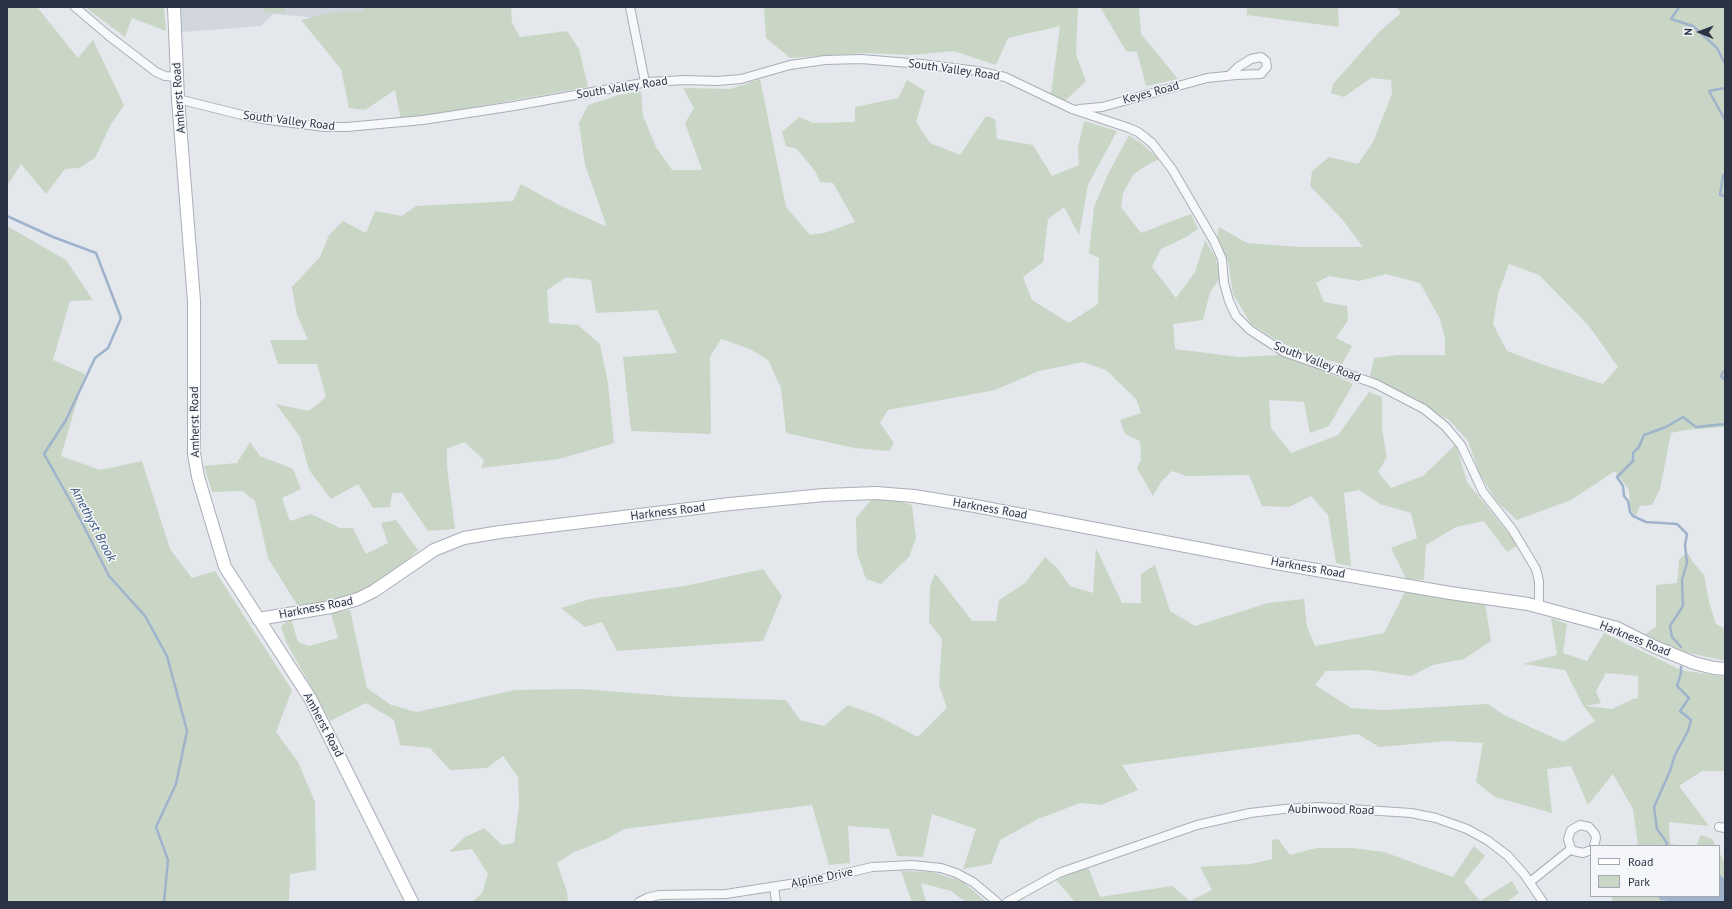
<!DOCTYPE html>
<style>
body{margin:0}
#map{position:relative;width:1732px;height:909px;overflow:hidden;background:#e4e7ec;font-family:"PT Sans",sans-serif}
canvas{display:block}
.frame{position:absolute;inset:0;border:8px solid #2b3445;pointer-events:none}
.legend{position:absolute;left:1590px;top:845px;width:130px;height:52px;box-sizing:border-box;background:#f4f6f9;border:1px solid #a4a8b1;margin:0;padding:5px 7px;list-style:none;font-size:12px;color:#2b3445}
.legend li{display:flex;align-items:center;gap:8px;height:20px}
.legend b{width:20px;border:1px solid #a4a8b1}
.north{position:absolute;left:1680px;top:12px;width:40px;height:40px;-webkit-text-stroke:3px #f4f6f9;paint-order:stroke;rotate:271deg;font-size:11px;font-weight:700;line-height:16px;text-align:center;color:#2b3445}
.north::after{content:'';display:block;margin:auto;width:14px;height:18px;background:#2b3445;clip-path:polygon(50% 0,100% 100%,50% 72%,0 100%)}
</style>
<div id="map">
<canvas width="1732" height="909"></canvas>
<div class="frame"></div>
<ul class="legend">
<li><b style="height:5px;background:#fff"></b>Road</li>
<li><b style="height:11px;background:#c9d6c5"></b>Park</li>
</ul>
<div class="north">N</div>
</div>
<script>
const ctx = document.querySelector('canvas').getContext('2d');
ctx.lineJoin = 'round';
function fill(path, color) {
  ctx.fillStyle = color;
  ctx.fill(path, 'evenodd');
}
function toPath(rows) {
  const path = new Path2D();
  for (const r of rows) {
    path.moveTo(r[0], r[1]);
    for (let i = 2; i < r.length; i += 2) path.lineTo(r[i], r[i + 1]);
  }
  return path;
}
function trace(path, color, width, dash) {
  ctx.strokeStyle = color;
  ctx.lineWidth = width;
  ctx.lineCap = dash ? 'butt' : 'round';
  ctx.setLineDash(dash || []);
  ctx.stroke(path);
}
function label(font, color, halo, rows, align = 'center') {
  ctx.font = font + ' "PT Sans",sans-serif';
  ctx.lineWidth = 3;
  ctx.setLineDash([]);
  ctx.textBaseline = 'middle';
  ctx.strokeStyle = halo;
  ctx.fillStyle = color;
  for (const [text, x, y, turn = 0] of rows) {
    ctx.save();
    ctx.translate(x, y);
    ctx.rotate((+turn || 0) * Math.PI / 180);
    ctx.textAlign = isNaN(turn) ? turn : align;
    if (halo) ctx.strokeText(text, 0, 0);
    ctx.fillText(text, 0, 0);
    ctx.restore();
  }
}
fill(toPath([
 [181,7,401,7,347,40,309,17,273,14,261,26,182,32]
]), '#d2d6de');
fill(toPath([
 [7,7,37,7,78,58,93,40,124,105,110,126,95,158,79,168,65,169,46,194,21,164,7,186],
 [85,7,164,7,166,31,132,18,125,37],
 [266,7,284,7,286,13,266,13,264,9],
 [363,7,511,7,512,23,520,37,567,31,579,49,588,87,401,120,395,90,365,110,349,108,341,69,301,20,335,12,362,11],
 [764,7,1078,7,1076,54,1086,81,1065,101,1051,94,1060,26,1008,38,996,65,954,51,911,55,865,53,790,58,766,38],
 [1100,7,1139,7,1141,34,1178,79,1146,86,1137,52,1126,51],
 [1247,7,1338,7,1339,27,1247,15],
 [1396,7,1725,7,1725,427,1685,430,1671,433,1660,489,1652,505,1640,506,1635,517,1630,508,1629,490,1615,471,1571,500,1517,520,1497,502,1479,473,1468,441,1449,420,1370,376,1374,358,1398,355,1445,355,1445,339,1440,319,1420,283,1386,274,1359,281,1329,276,1316,283,1324,302,1347,306,1348,320,1336,338,1352,346,1342,364,1310,355,1280,342,1251,324,1233,294,1228,261,1217,237,1219,227,1247,243,1301,247,1363,247,1342,219,1310,186,1312,171,1329,157,1358,164,1373,142,1392,94,1391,80,1371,78,1344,97,1331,93,1333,84,1379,32,1401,13],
 [1509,264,1539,275,1589,326,1618,367,1603,384,1544,365,1507,351,1493,324,1498,294],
 [760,79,786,207,810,235,824,233,855,222,833,183,820,182,815,171,797,149,786,146,782,132,799,117,813,123,855,122,855,107,898,98,907,80,925,91,916,122,930,143,960,155,986,116,995,119,997,139,1033,145,1052,176,1079,165,1078,147,1084,121,1117,131,1088,185,1079,235,1064,207,1048,219,1043,262,1023,277,1032,300,1069,323,1098,304,1099,258,1089,253,1094,207,1108,174,1129,135,1141,143,1159,159,1142,168,1133,175,1123,193,1121,207,1141,233,1191,214,1198,229,1186,237,1161,249,1152,267,1176,298,1195,272,1205,240,1215,257,1221,277,1210,292,1203,320,1173,324,1175,349,1239,357,1280,355,1311,365,1353,384,1329,426,1310,433,1304,402,1269,400,1271,428,1291,453,1338,435,1369,392,1382,397,1382,430,1387,457,1378,472,1391,488,1423,476,1456,444,1467,482,1518,545,1507,552,1484,521,1456,527,1426,545,1424,580,1406,579,1391,548,1417,538,1411,513,1380,504,1359,490,1344,493,1351,566,1336,563,1328,515,1311,496,1289,507,1262,506,1249,475,1187,476,1172,471,1161,482,1153,496,1137,468,1141,460,1140,441,1125,434,1120,420,1141,413,1136,399,1106,370,1083,362,1039,371,995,390,888,410,880,423,894,443,889,451,855,448,786,433,781,388,768,360,750,349,721,339,710,357,711,434,631,431,623,357,677,353,657,310,596,313,591,280,567,277,547,290,549,323,578,325,600,344,608,383,614,443,559,459,481,468,484,460,464,442,447,449,447,467,455,529,428,531,402,493,392,493,390,507,373,508,358,484,331,499,309,470,300,437,276,404,309,411,326,397,317,364,278,364,270,340,308,340,297,315,292,287,320,257,329,235,343,221,366,233,375,211,402,216,416,206,513,201,521,184,559,205,607,227,585,165,579,123,588,105,619,95,641,91,643,116,656,147,672,170,702,170,685,123,694,108,683,88,730,89],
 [7,226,66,260,93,300,70,301,53,360,85,374,61,456,100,470,142,461,170,549,192,578,215,571,292,690,276,732,298,762,315,802,316,870,290,874,289,902,7,902],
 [250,442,260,456,293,469,301,489,282,498,290,521,311,514,340,528,353,528,366,554,388,543,381,523,396,520,418,550,402,565,368,588,340,602,297,605,268,558,255,501,242,491,212,492,204,466,237,463],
 [884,497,912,505,916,538,909,557,881,584,866,579,857,553,856,518,871,500],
 [1096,548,1122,603,1141,603,1141,574,1155,565,1170,611,1195,626,1268,603,1304,599,1307,627,1315,646,1384,633,1406,590,1485,603,1491,641,1464,659,1433,665,1411,676,1368,670,1326,671,1315,685,1351,708,1384,710,1488,704,1504,715,1563,742,1595,721,1583,705,1565,670,1523,664,1557,655,1551,618,1567,624,1563,653,1587,661,1604,633,1681,670,1725,677,1725,771,1702,771,1679,786,1709,826,1669,822,1670,844,1684,846,1638,846,1633,809,1613,774,1588,805,1571,766,1547,769,1552,813,1495,797,1476,782,1483,743,1447,741,1379,747,1358,734,1122,765,1138,790,1101,805,1080,803,1038,819,1000,840,991,864,963,869,976,829,932,814,923,857,897,856,889,829,848,826,850,863,829,865,812,805,624,829,607,839,572,853,557,863,567,892,568,902,506,901,472,902,482,893,488,874,472,849,449,852,465,837,484,828,502,845,514,843,519,807,518,777,503,756,487,768,450,770,430,748,400,745,394,720,366,703,330,721,286,642,281,626,291,619,298,642,309,646,338,638,331,613,350,610,367,688,391,705,417,712,515,690,581,689,683,697,786,700,800,720,824,726,848,705,878,716,918,737,947,708,939,685,942,639,929,622,930,587,935,573,972,621,996,621,999,600,1025,583,1045,557,1056,567,1070,586,1093,593],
 [1606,673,1638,676,1638,698,1633,699,1612,709,1585,706,1601,703,1596,691],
 [1687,552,1693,562,1704,575,1709,602,1716,624,1725,629,1725,661,1677,650,1645,634,1656,627,1656,585,1677,583,1679,560],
 [763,569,782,596,763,641,617,651,602,622,585,627,561,608,590,599,685,586],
 [1701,835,1712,839,1716,846,1696,846],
 [1278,839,1290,855,1317,848,1353,848,1384,852,1453,877,1474,846,1485,856,1464,882,1480,901,1512,881,1519,893,1506,902,1075,902,1056,880,1088,867,1100,897,1172,886,1190,901,1212,890,1200,867,1250,864,1272,859,1272,840],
 [1719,852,1725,863,1725,880,1719,873],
 [901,871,932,872,962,881,985,901,966,902,951,891,921,883,926,902,912,902],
 [1611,896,1658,896,1660,900,1676,902,1613,902]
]), '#c9d6c5');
fill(toPath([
 [1719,873,1725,880,1725,902,1676,902,1660,900,1658,896,1719,896]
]), '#9fb4cc');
trace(toPath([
 [1679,7,1671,19,1693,26,1717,48,1725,64],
 [1725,88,1709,91,1725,120],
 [1725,174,1723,176,1720,195,1725,196],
 [7,216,53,237,96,253,121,318,108,348,95,358,66,420,44,454,75,509,109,576,145,616,167,656,187,731,176,784,156,827,168,860,164,902],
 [1725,372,1723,372,1721,376,1725,380],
 [1681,647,1672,637,1670,626,1683,606,1682,580,1687,563,1685,545,1687,534,1677,524,1646,522,1633,516,1630,512,1628,501,1624,496,1623,486,1617,477,1633,461,1633,453,1639,447,1644,435,1666,427,1683,417,1696,427,1725,424],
 [1666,846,1667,843,1657,829,1654,807,1670,771,1675,755,1688,731,1691,720,1680,711,1689,698,1677,686,1681,673,1681,667]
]), '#9fb4cc', 2.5);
const street = toPath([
 [75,7,109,36,156,72,165,76,177,77],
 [630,7,645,82],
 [178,99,242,115,269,120,325,127,347,127,423,120,514,106,648,82,685,80,717,81,741,79,790,65,825,60,861,59,922,64,977,71,1005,77,1072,109,1129,128,1138,132,1152,143,1172,169,1214,241,1222,259,1224,283,1229,301,1236,316,1250,330,1284,352,1376,384,1424,409,1445,426,1461,445,1483,492,1512,529,1536,569,1539,581,1539,607],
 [1079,109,1102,107,1207,78,1236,75,1261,74,1267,67,1266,61,1261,57,1251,59,1238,67,1230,75],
 [1719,827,1725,828],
 [1591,850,1583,853,1574,851,1571,849,1568,839,1571,830,1580,825,1589,827,1595,834,1596,838,1594,846],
 [1530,882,1571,849],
 [774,887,776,902],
 [639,902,647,898,659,895,726,894,822,879,872,867,912,865,941,868,956,873,973,882,997,902],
 [1007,902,1059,873,1197,825,1250,813,1284,809,1319,807,1411,813,1436,818,1467,829,1487,840,1508,856,1524,874,1543,902]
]);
const secondary = toPath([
 [174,7,178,99,194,301,194,454,198,477,225,567,310,698,412,902],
 [258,619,331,607,358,599,374,591,434,550,464,538,500,532,730,504,824,495,876,493,914,496,975,506,1270,562,1450,593,1528,604,1617,628,1655,647,1694,663,1714,668,1725,669]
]);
trace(street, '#a9aeb7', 10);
trace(secondary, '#a9aeb7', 14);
trace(street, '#f7f8fa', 8);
trace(secondary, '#fff', 12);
label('12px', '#2b3445', '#f4f6f9', [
 ["South Valley Road",954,70,8],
 ["South Valley Road",622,88,-9],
 ["Keyes Road",1151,93,-15],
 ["Amherst Road",179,98,-94],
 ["South Valley Road",289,121,7],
 ["South Valley Road",1317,362,21],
 ["Amherst Road",195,422,-91],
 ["Harkness Road",990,509,10],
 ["Harkness Road",668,512,-7],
 ["Harkness Road",1308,568,10],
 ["Harkness Road",316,608,-11],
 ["Harkness Road",1635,639,22],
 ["Amherst Road",323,725,62],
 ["Aubinwood Road",1331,810,1],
 ["Alpine Drive",822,878,-11]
]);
label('italic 13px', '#34527a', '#f4f6f9', [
 ["Amethyst Brook",93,524,62]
]);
</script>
